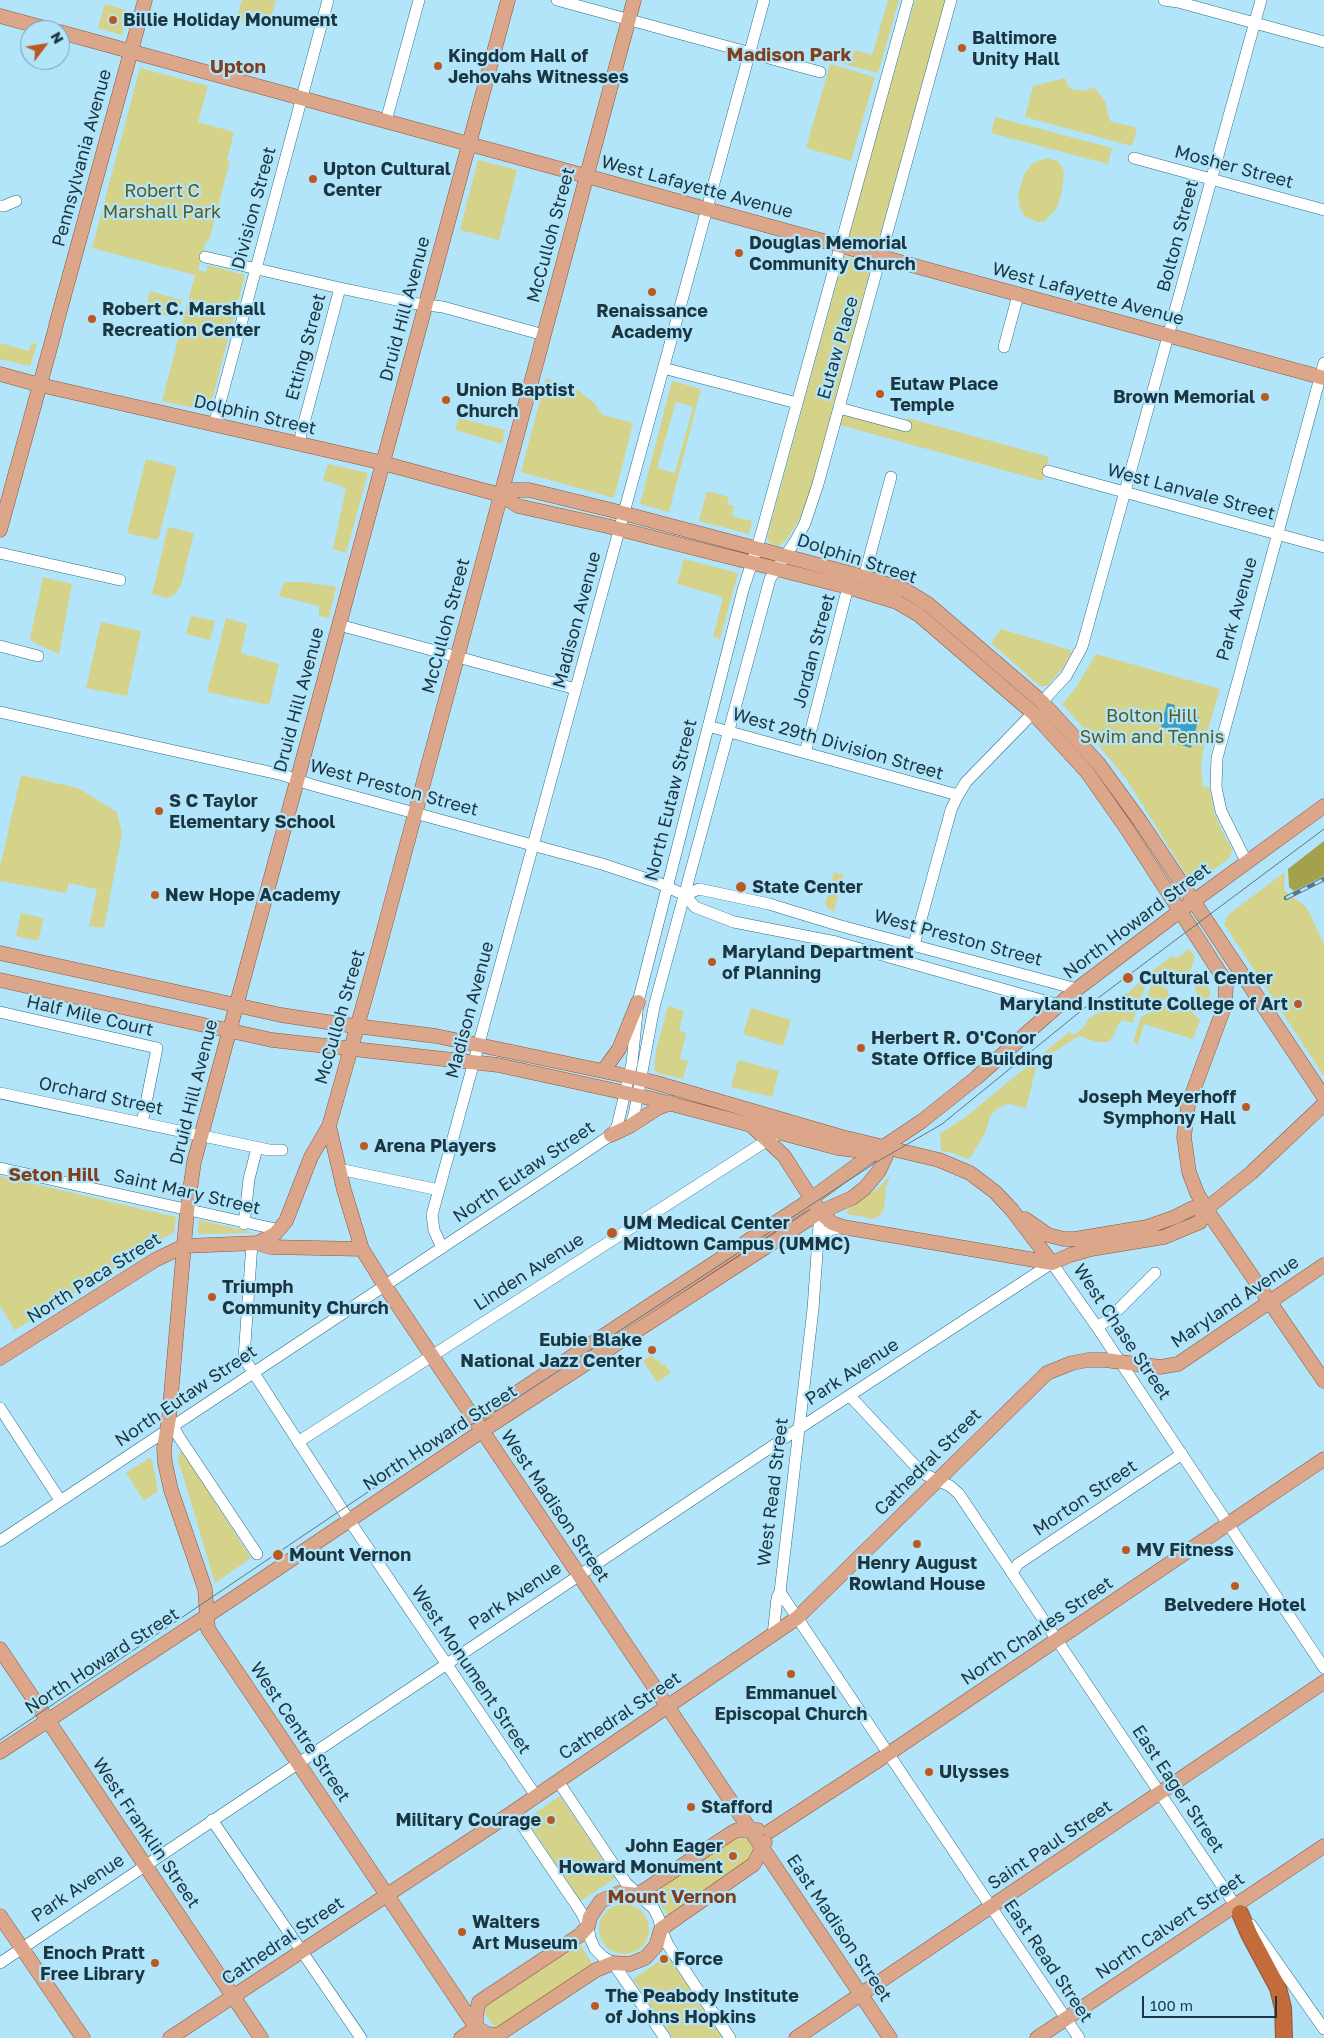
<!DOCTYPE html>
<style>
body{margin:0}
#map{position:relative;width:1324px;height:2038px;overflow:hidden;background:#b2e5fa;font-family:"Golos Text",sans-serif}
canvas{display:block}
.north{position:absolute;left:20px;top:20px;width:50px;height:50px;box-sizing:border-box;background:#b2e5fa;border:1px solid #769fb0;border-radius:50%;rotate:59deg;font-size:14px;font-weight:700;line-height:20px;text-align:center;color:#1c3641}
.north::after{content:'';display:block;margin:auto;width:18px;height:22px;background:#bc5921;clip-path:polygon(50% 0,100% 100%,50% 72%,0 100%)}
.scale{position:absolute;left:1142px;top:1996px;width:135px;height:22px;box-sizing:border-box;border:2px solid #1c3641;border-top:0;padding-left:6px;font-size:15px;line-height:18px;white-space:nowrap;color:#1c3641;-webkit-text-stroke:4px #b2e5fa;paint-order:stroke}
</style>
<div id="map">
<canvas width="1324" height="2038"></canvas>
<div class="north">N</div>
<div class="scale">100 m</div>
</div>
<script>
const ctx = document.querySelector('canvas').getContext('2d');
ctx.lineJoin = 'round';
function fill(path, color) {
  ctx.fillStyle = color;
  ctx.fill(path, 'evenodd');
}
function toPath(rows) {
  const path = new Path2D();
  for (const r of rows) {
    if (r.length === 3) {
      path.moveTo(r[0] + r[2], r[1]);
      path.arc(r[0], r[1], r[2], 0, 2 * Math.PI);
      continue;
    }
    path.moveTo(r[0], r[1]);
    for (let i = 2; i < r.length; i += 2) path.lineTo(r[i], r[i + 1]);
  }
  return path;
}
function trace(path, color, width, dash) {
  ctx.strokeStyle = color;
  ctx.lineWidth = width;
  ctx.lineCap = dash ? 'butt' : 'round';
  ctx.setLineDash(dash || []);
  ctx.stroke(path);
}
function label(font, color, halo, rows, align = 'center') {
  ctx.font = font + ' "Golos Text",sans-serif';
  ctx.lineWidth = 4.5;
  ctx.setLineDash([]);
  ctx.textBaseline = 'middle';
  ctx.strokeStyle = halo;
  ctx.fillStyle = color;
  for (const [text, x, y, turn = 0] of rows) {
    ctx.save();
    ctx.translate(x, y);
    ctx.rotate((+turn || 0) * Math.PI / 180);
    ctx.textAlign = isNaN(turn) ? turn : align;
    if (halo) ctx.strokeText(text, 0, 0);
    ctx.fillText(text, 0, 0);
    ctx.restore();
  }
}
fill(toPath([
 [242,0,276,0,268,28,239,20,237,16],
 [888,0,899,0,878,73,821,58,823,52,827,53,829,51,852,58,855,50,872,55],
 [915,0,946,0,877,246,847,238],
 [105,4,128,11,122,35,98,28],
 [830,64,875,77,851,161,806,148],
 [140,68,208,86,198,122,234,132,227,160,230,161,209,241,206,241,198,270,206,272,208,265,245,275,209,411,162,401,195,275,92,248],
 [1065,78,1068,86,1072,89,1084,91,1094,87,1105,101,1110,121,1137,128,1132,146,1025,117,1033,86],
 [995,117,1112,148,1108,164,991,133],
 [1046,158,1057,161,1062,166,1064,173,1063,184,1061,196,1056,209,1045,221,1038,222,1025,217,1019,205,1018,193,1025,173,1033,163],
 [478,160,517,170,499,240,460,230],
 [844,256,872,263,806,508,787,539,779,546,769,543,767,537],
 [150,291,182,300,177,318,145,311],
 [0,343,29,351,32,343,37,344,30,366,0,359],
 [546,378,568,385,580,392,593,402,603,415,633,423,614,498,521,472],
 [672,381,701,389,669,512,640,504],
 [676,402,693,407,675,473,657,468],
 [844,411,907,424,908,418,1049,457,1043,481,840,425],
 [459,418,505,430,502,444,455,430],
 [146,459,177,467,158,540,127,533],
 [328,464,368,473,346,553,333,549,346,488,323,480],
 [707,491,729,497,727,504,734,506,732,516,752,521,749,534,699,521],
 [168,527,194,533,181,585,174,595,167,598,152,594],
 [684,559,738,573,720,639,713,637,723,597,677,584],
 [43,577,72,584,59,654,36,644,30,639],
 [284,582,304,582,336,587,329,618,319,616,319,606,279,596],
 [191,616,215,621,210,640,186,634],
 [226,618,247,624,241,653,279,664,269,705,207,692],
 [101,622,141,631,127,696,86,688],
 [1001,629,1070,650,1071,654,1062,669,1047,686,1040,686,991,643],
 [1096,654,1220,689,1207,732,1201,763,1203,787,1209,787,1214,812,1222,831,1232,849,1232,853,1228,859,1198,881,1193,882,1189,879,1127,780,1092,737,1062,704,1075,689],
 [21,775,78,788,117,812,122,834,104,928,89,926,97,889,69,883,66,893,0,881,0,867],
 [834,872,844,875,834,911,828,909,825,904],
 [1285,872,1284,890,1307,908,1324,944,1324,1076,1224,924,1228,915],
 [21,913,44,918,38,941,16,936],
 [1189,949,1195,957,1187,979,1177,981,1171,985,1151,972,1172,956,1177,958],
 [1196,971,1198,971,1202,976,1210,992,1209,1000,1203,1013,1194,1004,1197,993,1192,981],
 [1144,978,1147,983,1137,1006,1133,1023,1122,1020,1116,1028,1115,1034,1108,1042,1097,1042,1079,1036,1041,1060,1036,1068,1026,1108,1009,1104,996,1109,990,1117,985,1133,970,1158,967,1159,953,1153,941,1151,940,1134,968,1115,1069,1032,1074,1035,1087,1024,1086,1021,1124,994,1128,993],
 [1153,982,1167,989,1169,997,1145,1008,1143,1005],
 [1169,1003,1178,1007,1188,1008,1200,1020,1193,1039,1144,1024,1138,1044,1133,1042,1141,1017],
 [668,1006,684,1011,679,1030,686,1033,680,1059,688,1061,683,1079,658,1073,654,1069,656,1051],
 [751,1008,791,1020,783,1046,743,1034],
 [738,1060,779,1071,772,1097,731,1087],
 [890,1175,886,1188,884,1208,882,1213,874,1219,848,1214,846,1211,881,1186],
 [0,1176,176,1217,174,1232,15,1330,0,1306],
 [199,1220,213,1223,255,1233,198,1234],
 [651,1355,656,1360,658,1359,662,1366,665,1364,671,1373,657,1382,643,1361],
 [180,1451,183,1452,251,1558,215,1583,178,1459],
 [149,1458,152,1460,158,1491,144,1501,126,1473],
 [560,1796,615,1878,581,1901,526,1819],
 [738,1836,747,1839,754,1849,755,1855,669,1917,652,1892],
 [624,1929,25],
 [577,1942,582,1947,594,1967,498,2028,492,2024,485,2014,487,2003],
 [667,1956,668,1956,722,2038,673,2038,633,1979]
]), '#d5d289');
fill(toPath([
 [1324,841,1324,876,1294,891,1289,887,1288,869]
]), '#a4a04b');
fill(toPath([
 [1167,703,1175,705,1174,710,1199,717,1191,748,1178,744,1181,732,1161,727]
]), '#38a0c6');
const minor = toPath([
 [557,0,820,72],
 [1164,0,1178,2,1324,42],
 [386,121,419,0],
 [1134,158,1324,210],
 [0,206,4,206,16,201],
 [205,257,340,288,411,303,443,307,544,335],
 [1004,347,1018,295],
 [663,368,797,403],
 [839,408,906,426],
 [214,425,328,0],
 [300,444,301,434,340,288],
 [1048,471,1324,547],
 [0,553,120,580],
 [864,577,891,477],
 [339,625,576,689],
 [0,646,38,656],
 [1042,702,1066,676,1082,647,1261,0],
 [0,712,283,775,312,785,602,864,656,882,685,895,695,907,734,922,836,942,1059,1005],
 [708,726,958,795],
 [805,753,848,587],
 [1247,863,1221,811,1216,787,1217,758,1324,363],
 [685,895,699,889,769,904,841,926,1077,989],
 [914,945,951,810,958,795,966,782,1033,713],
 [0,1012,157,1048,142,1123],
 [0,1093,269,1150,282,1150],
 [630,1126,634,1115,654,1007,770,579,796,540,805,523,818,484,951,0],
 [0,1168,280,1230],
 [339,1169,439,1190],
 [244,1224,249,1179,257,1148],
 [252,1243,244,1358,349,1520,536,1796],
 [817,1247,829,1230,843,1227],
 [442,1248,434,1230,432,1215,764,0],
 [1097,1327,1108,1320,1155,1273],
 [850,1396,922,1473,950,1486,959,1494,1239,1911],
 [0,1408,60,1500],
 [169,1419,179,1437,257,1554],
 [298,1442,774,1136],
 [0,1541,559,1170,611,1135,617,1127,632,1063,638,1002,743,590,760,538,908,0],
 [1012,1573,1018,1564,1182,1454],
 [780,1592,1079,2038],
 [773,1635,777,1598,780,1592,813,1309,820,1212],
 [558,1781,626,1883,654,1909,659,1919,661,1929,668,1945,730,2038],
 [513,1812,581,1912,588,1926,590,1938,595,1949,603,1957,613,1963,665,2038],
 [212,1820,361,2038],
 [1251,1925,1324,2029],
 [0,1963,786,1437,1052,1263,1097,1327,1324,1668]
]);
const major = toPath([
 [0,16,52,30],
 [60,32,1324,378],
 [56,325,145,0],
 [0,374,40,385,375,461,501,495,518,506,607,526,848,587,897,602,919,615,1033,713,1087,772,1127,829,1222,976,1226,985,1225,1005,1188,1105,1184,1137,1189,1172,1197,1193,1206,1209,1324,1381],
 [501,495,513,490,529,490,611,510,864,577,905,590,928,604,1042,702,1098,763,1140,821,1324,1097],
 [0,530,55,330],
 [0,953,281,1015,340,1024,436,1036,617,1074,653,1082,842,1137,939,1160,970,1173,995,1192,1012,1210,1052,1263],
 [0,980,272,1040,498,1065,649,1098,838,1148,854,1150,874,1148],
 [603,1071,619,1049,638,1002],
 [329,1126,344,1190,362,1249,385,1286,890,2038],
 [753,1127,784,1156,820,1212,832,1223,843,1227,1052,1263],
 [611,1135,630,1126,658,1108,671,1103],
 [1025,1219,1048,1235,1064,1239,1075,1239,1147,1227,1175,1217,1193,1208,1206,1209],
 [258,1243,275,1234,286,1221,311,1157,329,1126,372,974,634,0],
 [1052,1263,1070,1255,1091,1249,1164,1237,1200,1222,1206,1209,1251,1173,1324,1104],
 [0,1358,155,1260,184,1246,258,1243,270,1247,362,1249],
 [473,1418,498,1405,804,1204,864,1160,922,1121,976,1078,1077,989,1180,911,1324,806],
 [0,1649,261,2038],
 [0,1752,231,1600,482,1431,820,1212,852,1198,865,1188,879,1171,886,1156,885,1148],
 [770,1831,888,1754,1324,1459],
 [0,1916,83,2038],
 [476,2028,476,2015,479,2002,580,1935,588,1926,590,1917,601,1901,619,1893,637,1895,733,1832,737,1830,758,1830],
 [477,2028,488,2034,498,2035,596,1970,613,1963,630,1964,645,1958,656,1946,661,1929,754,1864,765,1842],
 [170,2038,513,1812,797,1618,1047,1373,1072,1363,1088,1360,1105,1360,1160,1367,1178,1364,1324,1265],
 [461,2038,476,2028],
 [483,2038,208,1629,205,1589,171,1490,165,1463,164,1448,169,1418,187,1211,194,1162,508,0],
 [796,2038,1324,1682],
 [1037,2038,1324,1846]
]);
const highway = toPath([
 [1240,1913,1249,1934,1278,1988,1283,2008,1284,2038]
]);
trace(minor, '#2d6c84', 12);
trace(major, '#89583e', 15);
trace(highway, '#89583e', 18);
trace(minor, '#fff', 11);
trace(major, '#dca68a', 14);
trace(highway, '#c46b3c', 16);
trace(toPath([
 [0,1740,451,1436,505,1406,875,1163,942,1124,1082,1010,1324,829]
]), '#557988', 1);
const rail = toPath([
 [1286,898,1324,879]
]);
trace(rail, '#557988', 4.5);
trace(rail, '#b2e5fa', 2.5, [8]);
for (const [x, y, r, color] of [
 [113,20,5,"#bc5921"],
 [962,48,5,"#bc5921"],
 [438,66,5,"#bc5921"],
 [313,179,5,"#bc5921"],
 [739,253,5,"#bc5921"],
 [652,292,5,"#bc5921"],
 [92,319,5,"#bc5921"],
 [880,394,5,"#bc5921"],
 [1265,397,5,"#bc5921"],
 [446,400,5,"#bc5921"],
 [159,811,5,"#bc5921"],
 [741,887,6,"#bc5921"],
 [155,895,5,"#bc5921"],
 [712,962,5,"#bc5921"],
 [1128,978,6,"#bc5921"],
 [1298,1004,5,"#bc5921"],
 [861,1048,5,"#bc5921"],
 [1246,1107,5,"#bc5921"],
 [364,1146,5,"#bc5921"],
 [612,1233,6,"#bc5921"],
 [212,1297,5,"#bc5921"],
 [652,1350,5,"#bc5921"],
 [917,1544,5,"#bc5921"],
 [1126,1550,5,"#bc5921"],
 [278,1555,6,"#bc5921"],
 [1235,1586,5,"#bc5921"],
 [791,1674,5,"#bc5921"],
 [929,1772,5,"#bc5921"],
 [691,1807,5,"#bc5921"],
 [551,1820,5,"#bc5921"],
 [733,1856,5,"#bc5921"],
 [462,1932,5,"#bc5921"],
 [664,1959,5,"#bc5921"],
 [155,1963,5,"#bc5921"],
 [595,2006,5,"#bc5921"]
]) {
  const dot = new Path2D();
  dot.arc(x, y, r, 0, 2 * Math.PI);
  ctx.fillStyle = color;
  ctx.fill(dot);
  trace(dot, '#b2e5fa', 2);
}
label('bold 18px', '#1c3641', '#b2e5fa', [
 ["Billie Holiday Monument",123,20],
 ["Baltimore",972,38],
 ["Unity Hall",972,59],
 ["Kingdom Hall of",448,56],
 ["Jehovahs Witnesses",448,77],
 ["Upton Cultural",323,169],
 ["Center",323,190],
 ["Douglas Memorial",749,243],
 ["Community Church",749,264],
 ["Robert C. Marshall",102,309],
 ["Recreation Center",102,330],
 ["Renaissance",652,311,"center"],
 ["Academy",652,332,"center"],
 ["Eutaw Place",890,384],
 ["Temple",890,405],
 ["Union Baptist",456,390],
 ["Church",456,411],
 ["Brown Memorial",1255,397,"right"],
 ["S C Taylor",169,801],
 ["Elementary School",169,822],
 ["State Center",752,887],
 ["New Hope Academy",165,895],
 ["Maryland Department",722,952],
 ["of Planning",722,973],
 ["Cultural Center",1139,978],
 ["Maryland Institute College of Art",1288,1004,"right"],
 ["Herbert R. O'Conor",871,1038],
 ["State Office Building",871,1059],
 ["Joseph Meyerhoff",1236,1097,"right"],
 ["Symphony Hall",1236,1118,"right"],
 ["Arena Players",374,1146],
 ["UM Medical Center",623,1223],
 ["Midtown Campus (UMMC)",623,1244],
 ["Triumph",222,1287],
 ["Community Church",222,1308],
 ["Eubie Blake",642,1340,"right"],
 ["National Jazz Center",642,1361,"right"],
 ["MV Fitness",1136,1550],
 ["Mount Vernon",289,1555],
 ["Henry August",917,1563,"center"],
 ["Rowland House",917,1584,"center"],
 ["Belvedere Hotel",1235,1605,"center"],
 ["Emmanuel",791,1693,"center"],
 ["Episcopal Church",791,1714,"center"],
 ["Ulysses",939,1772],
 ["Stafford",701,1807],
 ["Military Courage",541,1820,"right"],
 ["John Eager",723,1846,"right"],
 ["Howard Monument",723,1867,"right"],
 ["Walters",472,1922],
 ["Art Museum",472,1943],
 ["Enoch Pratt",145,1953,"right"],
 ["Free Library",145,1974,"right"],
 ["Force",674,1959],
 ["The Peabody Institute",605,1996],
 ["of Johns Hopkins",605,2017]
], 'left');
label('18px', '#1c3641', '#b2e5fa', [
 ["Pennsylvania Avenue",82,158,-75],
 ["Mosher Street",1234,167,15],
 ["West Lafayette Avenue",697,187,15],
 ["Division Street",254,208,-75],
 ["McCulloh Street",551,235,-75],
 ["Bolton Street",1178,236,-75],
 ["West Lafayette Avenue",1088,294,15],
 ["Druid Hill Avenue",405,309,-75],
 ["Etting Street",306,347,-75],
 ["Eutaw Place",838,348,-74],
 ["Dolphin Street",255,415,13],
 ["West Lanvale Street",1191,492,15],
 ["Dolphin Street",857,559,18],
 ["Park Avenue",1237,609,-74],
 ["Madison Avenue",577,620,-75],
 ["McCulloh Street",446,626,-75],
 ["Jordan Street",814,651,-75],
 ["Druid Hill Avenue",299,700,-75],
 ["West 29th Division Street",838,744,16],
 ["West Preston Street",394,788,15],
 ["North Eutaw Street",671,800,-76],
 ["North Howard Street",1137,921,-37],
 ["West Preston Street",958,938,15],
 ["Madison Avenue",470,1010,-75],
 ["Half Mile Court",90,1016,13],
 ["McCulloh Street",340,1017,-74],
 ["Druid Hill Avenue",194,1092,-76],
 ["Orchard Street",101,1096,12],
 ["North Eutaw Street",524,1172,-34],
 ["Saint Mary Street",187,1192,13],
 ["Linden Avenue",529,1272,-33],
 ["North Paca Street",94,1278,-32],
 ["Maryland Avenue",1235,1302,-34],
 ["West Chase Street",1122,1332,56],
 ["Park Avenue",852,1372,-33],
 ["North Eutaw Street",186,1396,-34],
 ["North Howard Street",440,1438,-33],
 ["Cathedral Street",928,1462,-45],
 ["West Read Street",773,1492,-83],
 ["Morton Street",1085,1498,-34],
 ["West Madison Street",555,1506,56],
 ["Park Avenue",515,1596,-34],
 ["North Charles Street",1037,1631,-34],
 ["North Howard Street",102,1661,-33],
 ["West Monument Street",471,1670,56],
 ["Cathedral Street",620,1716,-34],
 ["West Centre Street",300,1732,56],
 ["East Eager Street",1178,1789,56],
 ["West Franklin Street",146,1833,56],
 ["Saint Paul Street",1050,1845,-34],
 ["Park Avenue",78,1888,-34],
 ["North Calvert Street",1170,1926,-34],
 ["East Madison Street",839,1928,56],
 ["Cathedral Street",283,1941,-34],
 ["East Read Street",1048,1961,56]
]);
label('18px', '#5d5a1b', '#b2e5fa', [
 ["Robert C",162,191],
 ["Marshall Park",162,212],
 ["Bolton Hill",1152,716],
 ["Swim and Tennis",1152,737]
]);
label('bold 19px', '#80401e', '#b2e5fa', [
 ["Madison Park",789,55],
 ["Upton",238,67],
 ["Seton Hill",54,1175],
 ["Mount Vernon",672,1897]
]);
</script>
